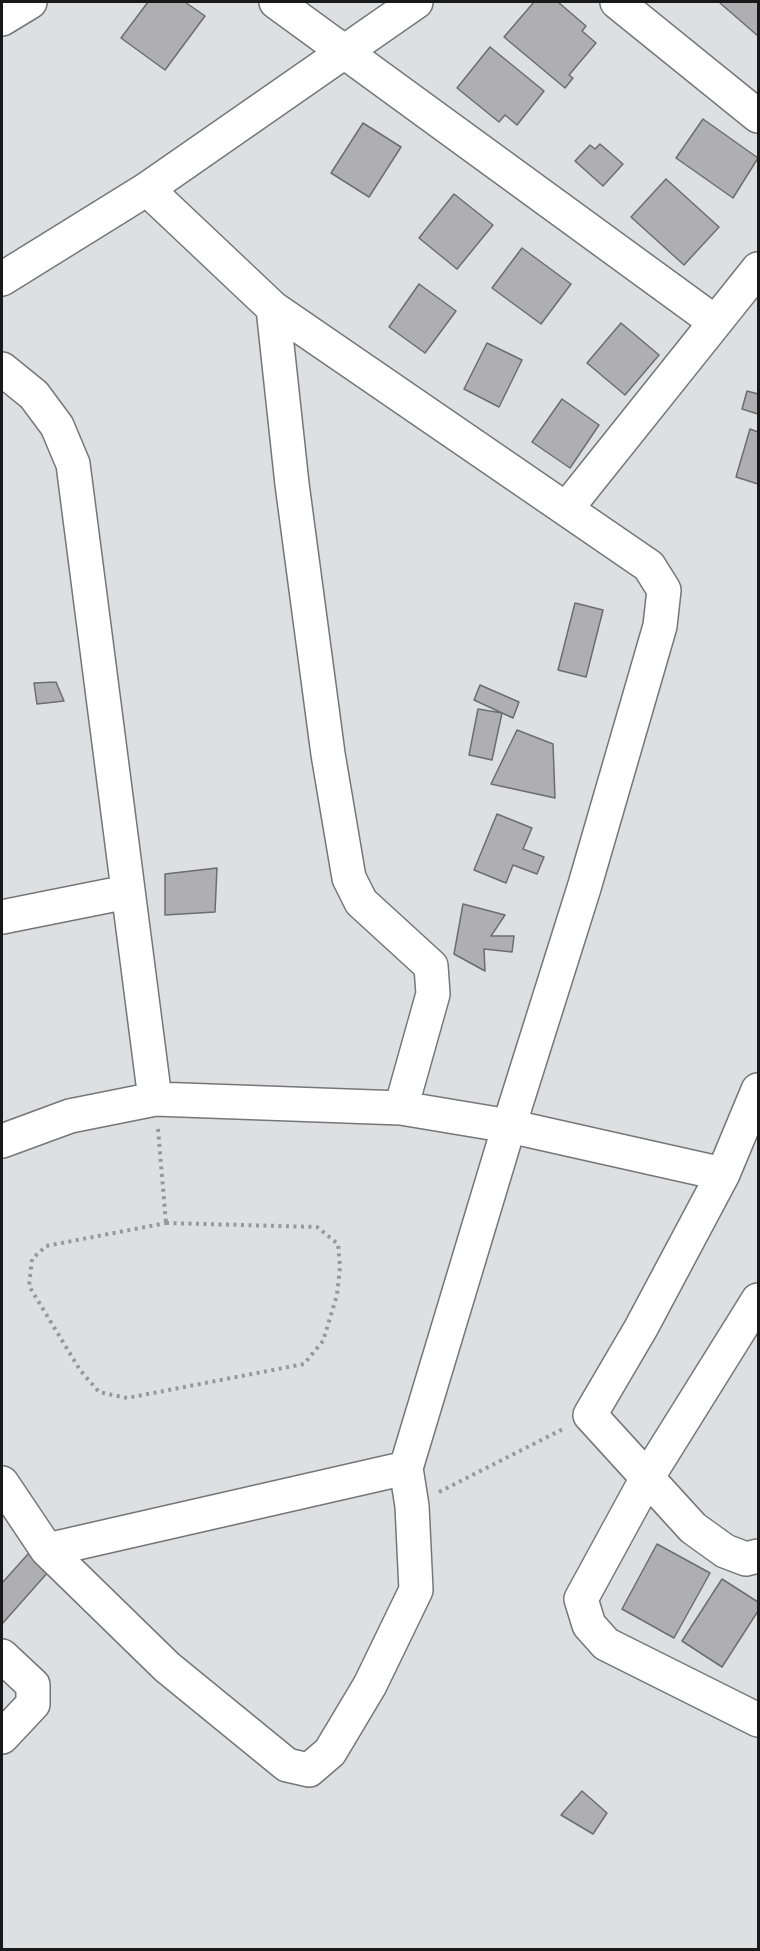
<!DOCTYPE html>
<style>
body{margin:0}
#map{position:relative;width:760px;height:1951px;overflow:hidden;background:#dedfe0;font-family:"Nunito Sans",sans-serif}
canvas{display:block}
.frame{position:absolute;inset:0;border:3px solid #19191a;pointer-events:none}
</style>
<div id="map">
<canvas width="760" height="1951"></canvas>
<div class="frame"></div>
</div>
<script>
const ctx = document.querySelector('canvas').getContext('2d');
ctx.lineJoin = 'round';
function fill(path, color) {
  ctx.fillStyle = color;
  ctx.fill(path, 'evenodd');
}
function toPath(rows) {
  const path = new Path2D();
  for (const r of rows) {
    path.moveTo(r[0], r[1]);
    for (let i = 2; i < r.length; i += 2) path.lineTo(r[i], r[i + 1]);
  }
  return path;
}
function trace(path, color, width, dash) {
  ctx.strokeStyle = color;
  ctx.lineWidth = width;
  ctx.lineCap = dash ? 'butt' : 'round';
  ctx.setLineDash(dash || []);
  ctx.stroke(path);
}
const building = toPath([
 [148,2,185,2,205,16,165,70,121,38,148,2],
 [534,2,558,2,586,26,582,31,596,43,569,75,573,78,565,88,504,37,534,2],
 [721,2,758,2,758,36,720,3,721,2],
 [490,47,544,91,517,125,505,115,499,122,457,88,490,47],
 [703,119,758,158,733,198,676,158,703,119],
 [363,123,401,147,369,197,331,173,363,123],
 [600,144,623,164,603,186,575,161,590,145,595,149,600,144],
 [666,179,719,227,684,265,631,217,666,179],
 [454,194,493,225,457,269,419,238,454,194],
 [522,248,571,284,541,324,492,288,522,248],
 [419,284,456,311,425,353,389,327,419,284],
 [621,323,659,355,625,395,587,363,621,323],
 [487,343,522,360,499,407,464,389,487,343],
 [747,391,758,394,758,414,742,409,747,391],
 [562,399,599,425,570,468,532,442,562,399],
 [750,429,758,432,758,484,736,477,750,429],
 [575,603,603,610,586,677,558,670,575,603],
 [56,682,64,701,37,704,34,683,56,682],
 [480,685,519,702,513,718,474,700,480,685],
 [478,709,502,713,492,760,469,755,478,709],
 [517,730,553,744,555,798,491,784,517,730],
 [497,814,532,828,523,849,544,857,537,874,513,865,506,883,474,870,497,814],
 [217,868,215,912,165,915,165,874,217,868],
 [463,904,505,915,491,936,514,936,512,952,484,949,485,971,454,954,463,904],
 [657,1544,710,1573,674,1638,622,1609,657,1544],
 [29,1553,49,1571,2,1624,2,1583,29,1553],
 [722,1579,758,1602,758,1611,722,1667,682,1641,722,1579],
 [582,1791,607,1813,593,1834,561,1815,582,1791]
]);
fill(building, '#afafb1');
trace(building, '#6d6d6e', 1.5);
const minor = toPath([
 [276,2,715,322],
 [617,2,758,116],
 [2,19,30,2],
 [2,279,147,189,416,2],
 [273,308,292,484,328,754,349,878,361,902,431,966,433,994,401,1108],
 [2,369,34,395,57,426,73,464,155,1099],
 [567,508,758,269],
 [2,917,127,892],
 [758,1090,723,1174,641,1328,590,1415,693,1528,725,1551,746,1559,758,1556],
 [2,1141,70,1116,155,1099,401,1108,509,1126,723,1174],
 [758,1300,647,1478,581,1599,589,1625,606,1644,758,1720],
 [2,1483,47,1550,167,1667,287,1765,309,1770,330,1752,370,1685,416,1590,412,1506,406,1468,509,1126,584,888,660,626,664,590,649,566,273,308,147,189],
 [47,1550,406,1468],
 [2,1656,33,1685,33,1704,2,1737]
]);
trace(minor, '#767678', 36);
trace(toPath([
 [158,1129,166,1223],
 [166,1223,317,1227,338,1244,340,1267,337,1295,323,1341,304,1364,127,1398,99,1392,80,1370,29,1286,32,1259,46,1246,166,1223],
 [439,1492,563,1429]
]), '#979899', 4, [3, 4.5]);
trace(minor, '#fff', 33);
</script>
